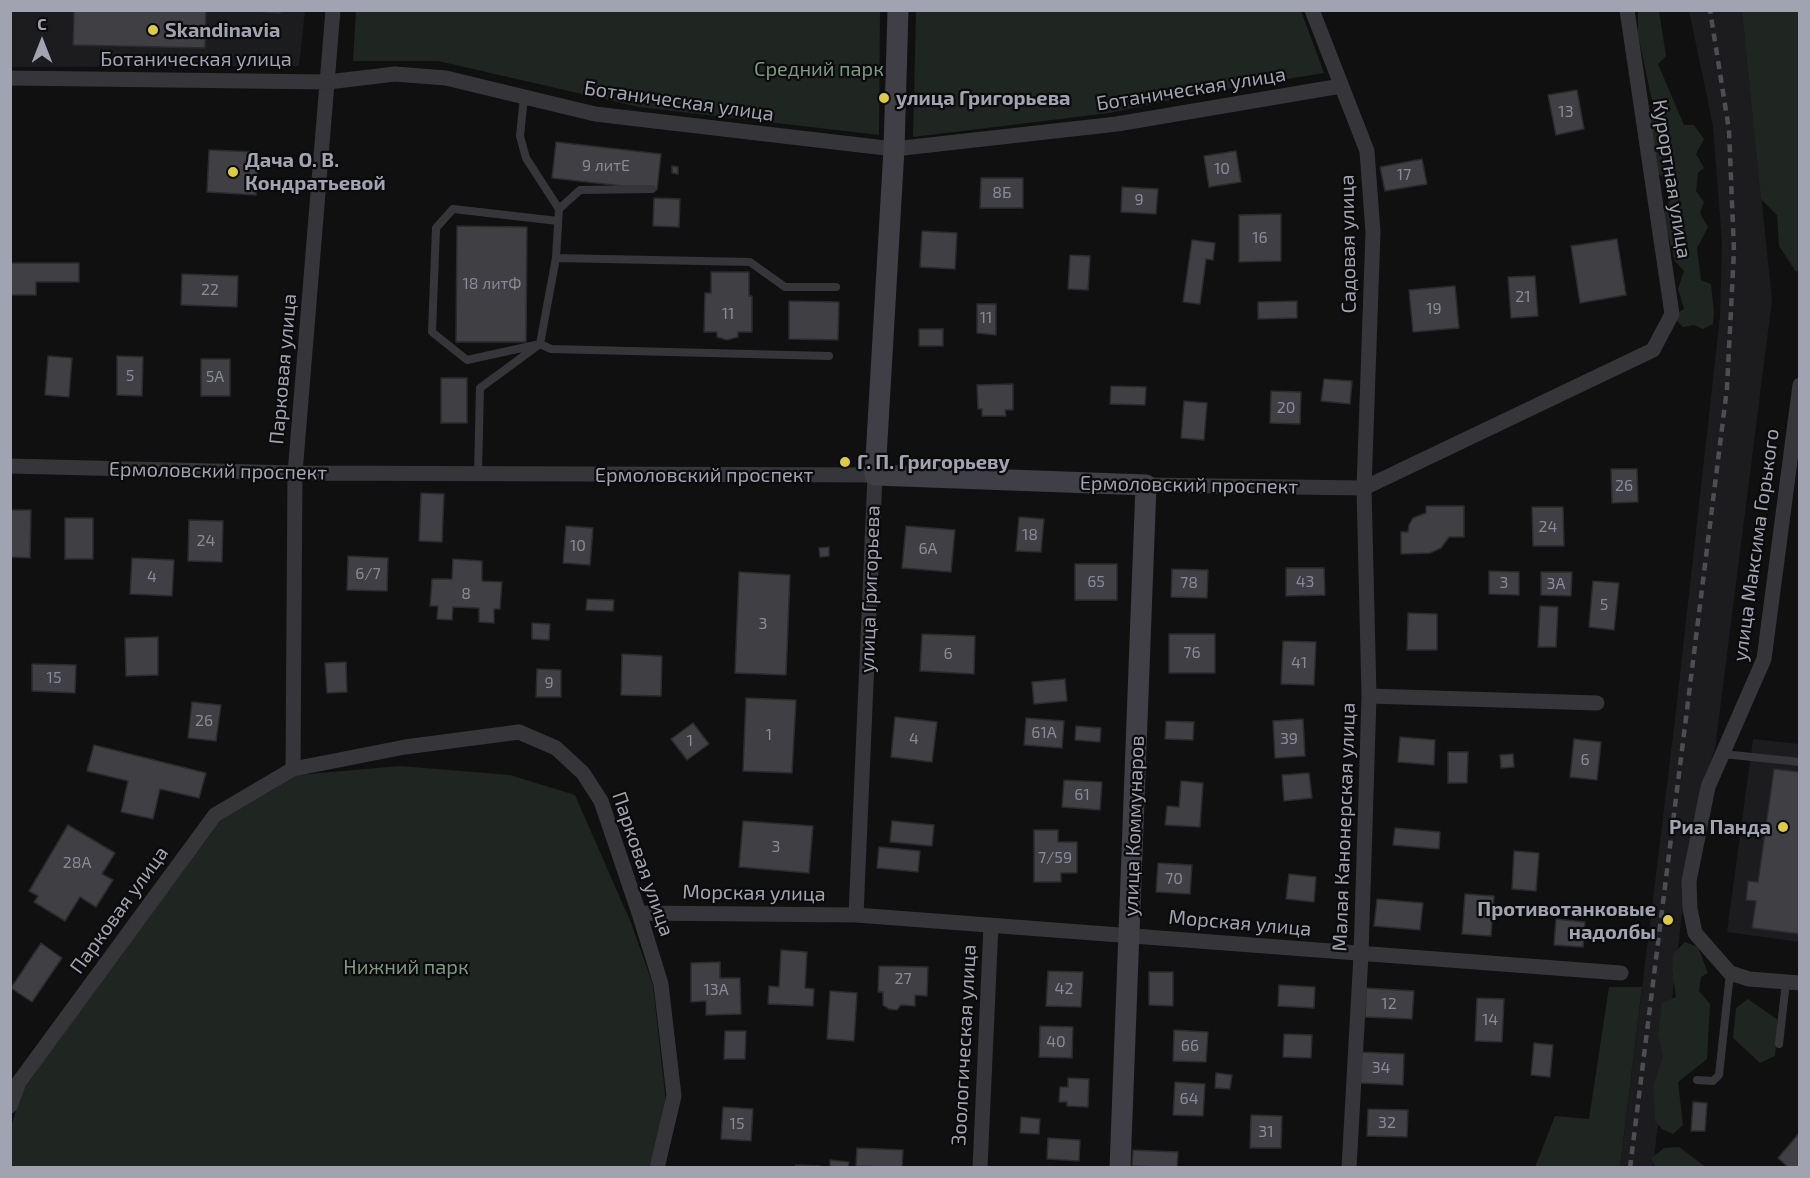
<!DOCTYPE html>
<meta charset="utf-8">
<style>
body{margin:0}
#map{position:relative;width:1810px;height:1178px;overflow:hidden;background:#101011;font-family:"Exo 2",sans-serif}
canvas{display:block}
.frame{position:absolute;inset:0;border:12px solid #a2a3b0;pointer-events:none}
.north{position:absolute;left:12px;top:12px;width:60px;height:60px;-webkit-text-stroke:4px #0b0b0c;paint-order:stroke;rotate:0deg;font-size:16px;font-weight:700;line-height:24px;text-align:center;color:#a2a3b0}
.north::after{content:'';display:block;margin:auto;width:21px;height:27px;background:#a2a3b0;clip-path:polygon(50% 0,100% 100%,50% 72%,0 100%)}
</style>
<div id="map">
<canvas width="1810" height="1178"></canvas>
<div class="frame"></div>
<div class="north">С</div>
</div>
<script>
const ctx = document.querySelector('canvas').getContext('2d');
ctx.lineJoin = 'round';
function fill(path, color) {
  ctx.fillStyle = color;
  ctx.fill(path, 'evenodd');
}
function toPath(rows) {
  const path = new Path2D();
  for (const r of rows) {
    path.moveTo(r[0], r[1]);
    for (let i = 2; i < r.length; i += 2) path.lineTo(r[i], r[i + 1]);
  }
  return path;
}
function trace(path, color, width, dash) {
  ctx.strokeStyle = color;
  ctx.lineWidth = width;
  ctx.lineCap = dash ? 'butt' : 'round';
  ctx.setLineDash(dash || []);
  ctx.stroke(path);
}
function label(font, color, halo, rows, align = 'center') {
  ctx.font = font + ' "Exo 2",sans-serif';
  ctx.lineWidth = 4.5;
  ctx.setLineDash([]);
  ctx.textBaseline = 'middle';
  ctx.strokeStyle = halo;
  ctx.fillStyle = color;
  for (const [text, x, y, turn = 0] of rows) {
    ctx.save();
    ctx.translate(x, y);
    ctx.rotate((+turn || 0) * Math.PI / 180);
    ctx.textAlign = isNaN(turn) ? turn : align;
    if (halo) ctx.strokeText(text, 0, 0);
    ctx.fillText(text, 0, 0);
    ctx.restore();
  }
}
fill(toPath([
 [10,11,305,11,299,66,11,67],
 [1689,11,1742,11,1772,300,1715,749,1701,789,1691,833,1653,1167,1620,1168,1676,711,1720,316,1722,242,1713,126],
 [1753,739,1799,744,1799,942,1727,932]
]), '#1c1c1e');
fill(toPath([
 [356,11,880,11,879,135,639,107,438,61,353,61],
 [916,11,1301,11,1324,73,1220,90,1109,113,913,137],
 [1638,11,1659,11,1666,56,1658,64,1684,125,1694,125,1704,139,1696,154,1704,168,1698,173,1696,191,1704,202,1700,213,1708,227,1697,248,1701,280,1711,284,1714,313,1713,324,1703,329,1694,325,1683,327,1677,321,1676,314,1684,309,1678,289,1684,271,1675,261,1663,217,1671,197,1677,192,1677,181,1667,181,1653,169,1649,129,1653,105,1638,35],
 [1742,11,1799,11,1800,268,1796,272,1779,246,1777,215,1761,199],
 [400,766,510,775,575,795,631,923,653,985,666,1103,651,1167,11,1167,10,1130,24,1085,221,820,298,775],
 [1685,942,1698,947,1708,973,1701,977,1699,991,1710,1004,1707,1059,1678,1082,1683,1125,1673,1134,1662,1129,1655,1121,1653,1086,1663,1057,1658,1034,1662,1003,1676,997,1672,968,1674,953],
 [1609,987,1642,987,1620,1167,1535,1167,1555,1116,1589,1119],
 [1748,999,1778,1020,1775,1056,1760,1063,1733,1038,1736,1008],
 [1679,1147,1706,1167,1655,1167,1651,1158,1664,1148]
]), '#1f2521');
const building = toPath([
 [74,10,206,10,205,48,73,45,74,10],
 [245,10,280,10,280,13,245,10],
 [1577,90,1584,129,1556,135,1548,95,1577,90],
 [556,142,661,154,657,190,552,178,556,142],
 [209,150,259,152,256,195,207,192,209,150],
 [1236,151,1241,182,1209,187,1204,156,1236,151],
 [1422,159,1427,184,1385,191,1380,167,1422,159],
 [672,166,678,167,678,174,672,173,672,166],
 [981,178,1023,178,1023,208,980,208,981,178],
 [1122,187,1158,189,1156,214,1121,212,1122,187],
 [654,198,680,199,679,227,653,226,654,198],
 [1281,214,1281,261,1239,262,1239,215,1281,214],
 [457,226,527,227,526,342,456,342,457,226],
 [922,231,957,233,955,269,920,267,922,231],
 [1617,239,1626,295,1580,303,1571,246,1617,239],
 [1192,240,1215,243,1213,260,1206,259,1200,304,1183,302,1192,240],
 [1070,255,1090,256,1088,290,1068,289,1070,255],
 [10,263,79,263,79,282,36,282,36,295,10,295,10,263],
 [711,272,749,272,749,296,752,296,752,332,738,332,738,337,727,340,717,337,717,332,704,332,705,293,711,293,711,272],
 [182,274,238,276,237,307,181,305,182,274],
 [1535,276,1538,316,1511,318,1508,277,1535,276],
 [1455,286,1459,328,1413,332,1409,290,1455,286],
 [789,301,839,302,838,340,789,339,789,301],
 [1297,301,1297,318,1258,319,1258,302,1297,301],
 [977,304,996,304,996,335,977,333,977,304],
 [919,329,943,329,943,346,919,346,919,329],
 [48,356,72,358,69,397,45,395,48,356],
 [117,356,143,357,142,396,117,395,117,356],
 [201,359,230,359,230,396,201,396,201,359],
 [441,378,467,378,467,423,441,423,441,378],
 [1324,379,1352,381,1350,404,1321,401,1324,379],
 [1013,384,1013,410,1005,410,1006,416,982,416,982,409,978,409,977,385,1013,384],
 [1111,386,1146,387,1145,405,1110,404,1111,386],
 [1271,391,1301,392,1300,424,1270,423,1271,391],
 [1184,401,1207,403,1204,440,1181,438,1184,401],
 [1611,469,1637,469,1638,502,1612,503,1611,469],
 [421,493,444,494,442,542,419,541,421,493],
 [1426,506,1464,506,1464,537,1449,537,1441,548,1430,553,1401,554,1401,532,1408,532,1409,525,1413,518,1426,513,1426,506],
 [1532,507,1563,507,1564,546,1533,546,1532,507],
 [10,510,31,510,30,558,10,557,10,510],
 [1019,517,1044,519,1041,552,1016,551,1019,517],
 [65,518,93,518,93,559,65,559,65,518],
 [189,520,223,521,222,562,188,561,189,520],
 [566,526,593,528,590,565,563,563,566,526],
 [906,526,955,530,951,572,902,568,906,526],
 [829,547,829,556,820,557,819,548,829,547],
 [348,556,388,558,387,591,347,590,348,556],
 [132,558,174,560,172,596,130,594,132,558],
 [453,559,482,561,482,581,502,582,500,609,494,609,494,623,479,622,479,608,453,607,452,620,437,619,438,606,430,606,432,579,452,579,453,559],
 [1075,564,1117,564,1117,600,1075,600,1075,564],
 [1286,568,1324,568,1325,595,1286,596,1286,568],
 [1172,569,1208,570,1207,598,1171,597,1172,569],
 [1489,571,1519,572,1519,595,1489,594,1489,571],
 [739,572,790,575,786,675,735,673,739,572],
 [1541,572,1572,572,1571,596,1541,595,1541,572],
 [1593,581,1619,583,1614,630,1589,627,1593,581],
 [587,599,614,600,613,611,586,610,587,599],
 [1540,606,1558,607,1556,647,1538,647,1540,606],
 [1408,613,1437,614,1437,650,1407,650,1408,613],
 [532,623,550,624,549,640,532,639,532,623],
 [922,634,975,636,974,674,920,671,922,634],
 [1169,634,1215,634,1215,673,1169,673,1169,634],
 [158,637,158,675,126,676,125,638,158,637],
 [1283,641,1316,642,1314,685,1281,684,1283,641],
 [622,654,662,656,661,696,621,695,622,654],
 [346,662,347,692,327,693,325,663,346,662],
 [32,664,76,665,75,693,32,691,32,664],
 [537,669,561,670,561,697,536,697,537,669],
 [1065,679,1067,701,1034,704,1032,682,1065,679],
 [746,698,796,700,792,773,743,771,746,698],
 [192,702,221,705,216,741,188,738,192,702],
 [895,717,937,722,932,762,891,757,895,717],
 [1026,718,1064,721,1062,748,1024,745,1026,718],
 [1303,719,1305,756,1275,758,1273,721,1303,719],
 [1166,721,1194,722,1193,740,1165,739,1166,721],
 [693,723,709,744,687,760,671,739,693,723],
 [1076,726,1101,728,1100,742,1075,740,1076,726],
 [1400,737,1435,740,1434,765,1398,762,1400,737],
 [1574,739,1601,742,1597,780,1570,777,1574,739],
 [94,745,206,773,199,798,160,789,153,819,121,812,128,781,87,771,94,745],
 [1448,752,1468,752,1467,783,1448,783,1448,752],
 [1513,754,1514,767,1501,768,1500,755,1513,754],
 [1774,769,1800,772,1800,934,1752,928,1756,901,1746,900,1748,881,1758,882,1774,769],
 [1309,773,1312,798,1284,801,1282,775,1309,773],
 [1064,780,1102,782,1100,810,1062,807,1064,780],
 [1181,781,1203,783,1200,827,1165,825,1167,806,1179,807,1181,781],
 [743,821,813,826,809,873,739,867,743,821],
 [892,821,934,825,932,846,890,842,892,821],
 [68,825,115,853,102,874,113,880,96,907,80,897,65,921,34,902,38,896,29,891,68,825],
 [1395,828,1440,832,1439,849,1393,845,1395,828],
 [1034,830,1058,830,1058,842,1077,842,1077,873,1061,873,1061,882,1034,882,1034,830],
 [879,847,920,851,918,872,877,868,879,847],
 [1514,851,1539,853,1536,891,1512,889,1514,851],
 [1158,863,1192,865,1190,894,1156,892,1158,863],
 [1289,874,1316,877,1314,902,1286,899,1289,874],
 [1465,894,1494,896,1491,936,1462,934,1465,894],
 [1377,899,1423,903,1420,930,1374,926,1377,899],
 [1556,919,1585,922,1583,947,1554,945,1556,919],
 [41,943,62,958,32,1002,11,988,41,943],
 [781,950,807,952,805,988,814,989,813,1006,768,1004,769,986,779,987,781,950],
 [720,962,720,978,740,978,741,1014,706,1015,706,1001,691,1002,691,963,720,962],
 [879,966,928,967,927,996,915,995,915,1006,901,1005,897,1010,889,1009,883,1005,883,992,878,992,879,966],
 [1048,971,1083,972,1081,1007,1046,1006,1048,971],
 [1149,972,1173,972,1173,1006,1149,1005,1149,972],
 [1279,985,1315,987,1314,1008,1278,1006,1279,985],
 [1366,988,1414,991,1412,1019,1365,1017,1366,988],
 [830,991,857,993,854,1041,827,1039,830,991],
 [1477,998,1504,999,1502,1042,1475,1041,1477,998],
 [1040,1026,1073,1027,1072,1058,1039,1057,1040,1026],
 [1174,1030,1208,1032,1206,1062,1173,1061,1174,1030],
 [725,1031,746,1031,745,1059,724,1059,725,1031],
 [1284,1034,1312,1035,1311,1058,1283,1057,1284,1034],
 [1534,1043,1553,1045,1550,1077,1531,1075,1534,1043],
 [1360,1052,1404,1054,1403,1085,1359,1083,1360,1052],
 [1216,1073,1232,1075,1230,1089,1215,1088,1216,1073],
 [1068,1078,1089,1079,1088,1107,1067,1106,1067,1102,1059,1102,1060,1087,1068,1087,1068,1078],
 [1175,1082,1205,1084,1203,1116,1173,1115,1175,1082],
 [1693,1102,1707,1103,1705,1131,1691,1131,1693,1102],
 [723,1107,753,1109,751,1141,721,1139,723,1107],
 [1368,1109,1408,1110,1407,1137,1367,1136,1368,1109],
 [1251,1115,1282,1116,1281,1148,1250,1148,1251,1115],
 [1021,1117,1040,1119,1039,1134,1020,1133,1021,1117],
 [1800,1132,1800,1168,1789,1168,1778,1158,1800,1132],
 [1048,1138,1080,1140,1079,1161,1047,1159,1048,1138],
 [857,1148,903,1150,902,1168,856,1166,857,1148],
 [1133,1150,1178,1152,1177,1168,1132,1166,1133,1150],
 [830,1160,849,1162,848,1168,830,1168,830,1160],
 [796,1165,820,1166,820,1168,795,1168,796,1165]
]);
fill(building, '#3f3f44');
trace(building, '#2b2a2d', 1.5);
trace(toPath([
 [524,97,520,136,526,158,559,209],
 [558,221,453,209,436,228,432,332,467,360,540,344,551,349,829,356],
 [556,258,750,262,785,287,836,287],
 [478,474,480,388,540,344,556,258,559,209,580,190,652,189],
 [1723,754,1800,762],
 [1779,1044,1786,982],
 [1697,1080,1713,1081,1719,1075,1730,973]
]), '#36363a', 8);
trace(toPath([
 [1312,10,1367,151,1373,232,1364,488,1369,696,1361,955,1349,1168],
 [10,78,328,82,395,74,446,78,595,114,894,149,1117,124,1341,86],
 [1800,385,1764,659,1708,787,1689,881,1690,909,1695,933,1730,973,1749,979,1800,983],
 [10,466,295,473,875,475,856,915],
 [1146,485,1364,488,1653,350,1672,314,1627,10],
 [1369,696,1597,703],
 [293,769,295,473,333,10],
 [639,913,856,915,1621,973],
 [10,1106,19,1082,215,815,293,769,405,747,519,732,556,748,583,773,601,801,639,913,661,984,674,1096,657,1168],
 [980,1168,991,925]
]), '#36363a', 15);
trace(toPath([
 [898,10,894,149,875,475,1146,485,1120,1168]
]), '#3f3f45', 21);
trace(toPath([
 [1630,1168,1727,388,1734,251,1729,130,1710,10]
]), '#4d4e54', 4.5, [8, 6]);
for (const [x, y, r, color] of [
 [153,30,6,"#ddcd3c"],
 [884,98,6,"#ddcd3c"],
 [233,172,6,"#ddcd3c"],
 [845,462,6,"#ddcd3c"],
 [1783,827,6,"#ddcd3c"],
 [1668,920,6,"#ddcd3c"]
]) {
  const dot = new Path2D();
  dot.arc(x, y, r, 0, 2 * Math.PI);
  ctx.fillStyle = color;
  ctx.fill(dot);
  trace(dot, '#0b0b0c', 2);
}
label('16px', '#898a95', null, [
 ["13",1566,112],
 ["9 литЕ",606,166],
 ["10",1222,169],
 ["17",1404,175],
 ["8Б",1002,193],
 ["9",1139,200],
 ["16",1260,238],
 ["18 литФ",492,284],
 ["22",210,290],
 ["21",1523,297],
 ["19",1434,309],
 ["11",728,314],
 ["11",986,318],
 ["5",130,376],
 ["5А",215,377],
 ["20",1286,408],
 ["26",1624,486],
 ["24",1548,527],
 ["18",1030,535],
 ["24",206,541],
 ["10",578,546],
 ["6А",928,549],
 ["6/7",368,574],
 ["4",152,577],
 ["65",1096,582],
 ["43",1305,582],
 ["78",1189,583],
 ["3",1504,583],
 ["3А",1556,584],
 ["8",466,594],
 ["5",1604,605],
 ["3",763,624],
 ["76",1192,653],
 ["6",948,654],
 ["41",1299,663],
 ["15",54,678],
 ["9",549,683],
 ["26",204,721],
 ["61А",1044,733],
 ["1",769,735],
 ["4",914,739],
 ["39",1289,739],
 ["1",690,741],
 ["6",1585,760],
 ["61",1082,795],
 ["3",776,847],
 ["7/59",1055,858],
 ["28А",77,863],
 ["70",1174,879],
 ["27",903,979],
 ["42",1064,989],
 ["13А",716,990],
 ["12",1389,1004],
 ["14",1490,1020],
 ["40",1056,1042],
 ["66",1190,1046],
 ["34",1381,1068],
 ["64",1189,1099],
 ["32",1387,1123],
 ["15",737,1124],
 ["31",1266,1132]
]);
label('bold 20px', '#a2a3b0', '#0b0b0c', [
 ["Skandinavia",165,30],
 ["улица Григорьева",896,98],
 ["Дача О. В.",245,160],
 ["Кондратьевой",245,183],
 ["Г. П. Григорьеву",857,462],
 ["Риа Панда",1771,827,"right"],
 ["Противотанковые",1656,909,"right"],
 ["надолбы",1656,932,"right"]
], 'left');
label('20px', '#a2a3b0', '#0b0b0c', [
 ["Ботаническая улица",196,59],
 ["Ботаническая улица",1191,89,-9],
 ["Ботаническая улица",679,101,8],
 ["Курортная улица",1672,179,81],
 ["Садовая улица",1348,244,-91],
 ["Парковая улица",283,369,-85],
 ["Ермоловский проспект",218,471,1],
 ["Ермоловский проспект",704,475],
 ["Ермоловский проспект",1189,485,1],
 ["улица Максима Горького",1756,545,-82],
 ["улица Григорьева",870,589,-88],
 ["улица Коммунаров",1134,826,-88],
 ["Малая Канонерская улица",1344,827,-88],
 ["Парковая улица",643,864,71],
 ["Морская улица",754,893,1],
 ["Парковая улица",119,910,-54],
 ["Морская улица",1240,923,5],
 ["Зоологическая улица",964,1045,-87]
]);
label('20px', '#7b9984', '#0b0b0c', [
 ["Средний парк",819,69],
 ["Нижний парк",406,967]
]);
</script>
